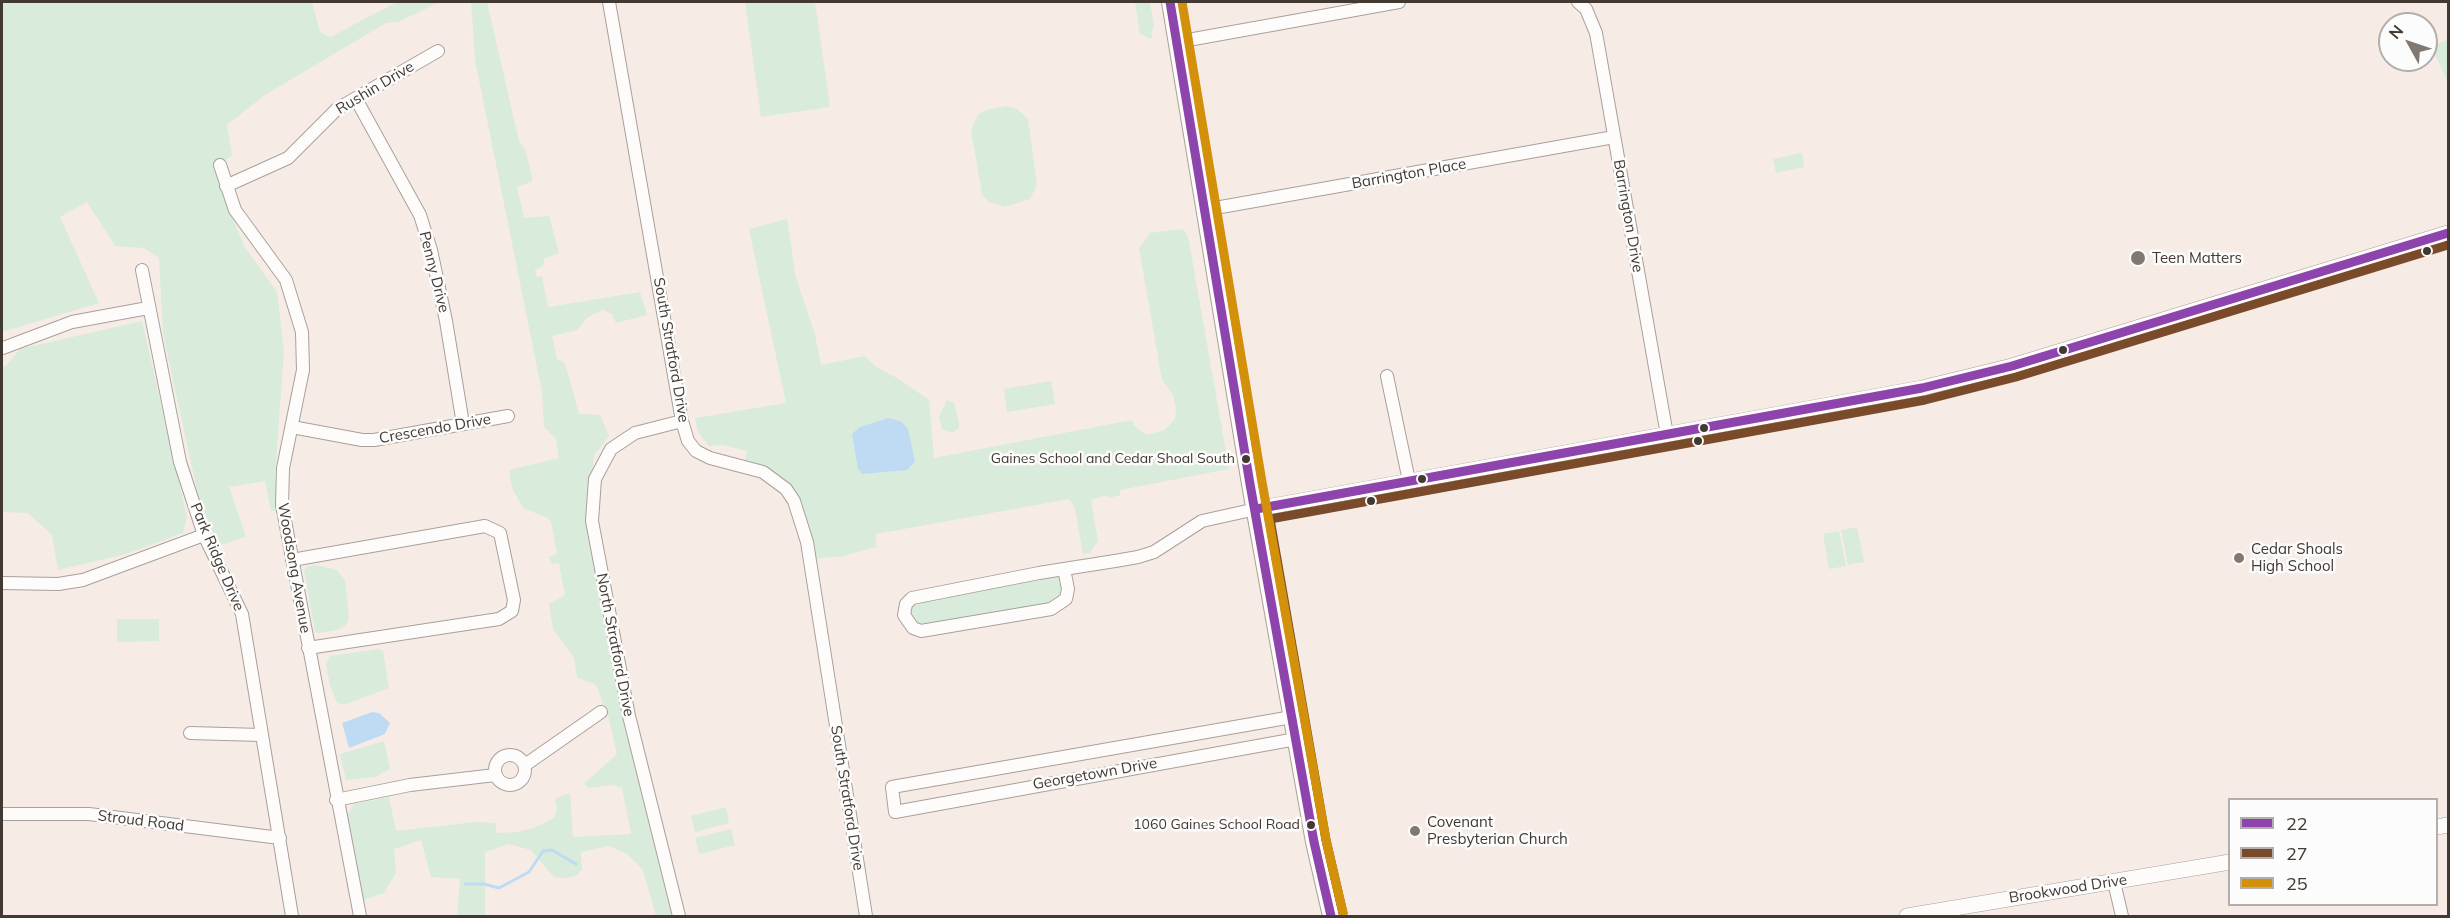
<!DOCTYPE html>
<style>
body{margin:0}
#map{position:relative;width:2450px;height:918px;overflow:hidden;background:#f6ece5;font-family:Mulish,sans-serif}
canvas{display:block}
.frame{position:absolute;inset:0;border:3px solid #423932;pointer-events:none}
.legend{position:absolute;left:2228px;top:798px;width:210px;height:108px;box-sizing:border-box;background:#fcfcfc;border:2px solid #b2aeab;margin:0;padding:8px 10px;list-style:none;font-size:18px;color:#423932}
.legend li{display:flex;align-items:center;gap:12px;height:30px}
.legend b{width:30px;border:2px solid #b2aeab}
.north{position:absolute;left:2378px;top:12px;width:60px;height:60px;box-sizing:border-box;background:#fcfcfc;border:2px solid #b2aeab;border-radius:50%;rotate:310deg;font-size:16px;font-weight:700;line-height:24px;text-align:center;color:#423932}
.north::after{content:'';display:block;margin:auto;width:21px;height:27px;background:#817871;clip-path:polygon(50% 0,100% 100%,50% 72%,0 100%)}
</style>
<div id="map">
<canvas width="2450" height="918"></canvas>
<div class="frame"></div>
<ul class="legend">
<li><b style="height:8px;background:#8e44ad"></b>22</li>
<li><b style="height:8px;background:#7a4b2a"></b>27</li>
<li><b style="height:8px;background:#d3900a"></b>25</li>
</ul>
<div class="north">N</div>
</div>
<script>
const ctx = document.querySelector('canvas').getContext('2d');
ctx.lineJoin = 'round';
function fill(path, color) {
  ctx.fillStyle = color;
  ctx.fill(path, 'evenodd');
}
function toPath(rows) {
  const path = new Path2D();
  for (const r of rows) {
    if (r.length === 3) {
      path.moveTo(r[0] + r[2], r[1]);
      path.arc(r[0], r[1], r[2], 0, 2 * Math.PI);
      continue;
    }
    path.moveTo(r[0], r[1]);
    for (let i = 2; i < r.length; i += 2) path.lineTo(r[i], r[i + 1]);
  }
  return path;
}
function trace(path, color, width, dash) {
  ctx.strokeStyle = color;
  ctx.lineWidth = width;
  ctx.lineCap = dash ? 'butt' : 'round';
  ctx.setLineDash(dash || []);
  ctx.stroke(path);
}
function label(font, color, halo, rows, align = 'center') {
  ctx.font = font + ' Mulish,sans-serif';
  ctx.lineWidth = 5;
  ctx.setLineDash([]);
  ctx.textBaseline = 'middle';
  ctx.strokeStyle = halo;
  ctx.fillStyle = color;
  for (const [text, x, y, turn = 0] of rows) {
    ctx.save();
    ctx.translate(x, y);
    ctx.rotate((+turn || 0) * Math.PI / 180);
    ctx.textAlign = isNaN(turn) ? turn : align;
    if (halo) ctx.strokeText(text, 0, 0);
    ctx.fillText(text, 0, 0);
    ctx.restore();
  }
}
fill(toPath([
 [2,2,312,2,320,32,330,37,397,2,440,2,398,22,386,23,265,95,227,125,232,156,213,168,244,246,277,292,284,352,275,473,278,511,271,511,265,481,229,487,246,537,217,546,198,495,163,333,159,258,144,248,115,246,87,202,60,217,99,303,2,332],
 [471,2,487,2,519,141,525,149,533,181,517,187,524,218,549,216,559,253,544,259,543,266,535,270,536,277,542,276,548,307,640,292,647,315,616,323,612,314,603,310,588,317,577,330,552,336,557,359,565,363,579,414,600,415,609,436,594,455,589,499,606,632,625,730,655,833,673,916,656,916,643,870,627,854,609,846,581,852,582,870,576,876,565,878,554,877,531,850,509,844,485,852,485,916,457,916,460,879,431,877,421,840,394,849,396,873,384,893,361,901,347,815,354,804,389,797,396,831,475,822,495,823,497,833,517,832,534,828,554,818,557,810,555,799,570,793,573,837,631,834,622,788,611,785,589,788,584,784,617,754,609,719,596,685,577,677,574,658,553,629,549,604,565,595,559,563,552,564,549,557,557,554,551,522,548,518,523,508,512,488,509,470,559,458,556,439,544,427,542,392,475,60],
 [745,2,815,2,830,107,761,117],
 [1135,2,1150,2,1154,27,1151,34,1153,36,1150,39,1140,34],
 [2448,39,2448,83,2432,47],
 [1007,106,1017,109,1028,119,1037,185,1030,199,1005,207,989,202,982,194,971,130,978,115,986,110],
 [1802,153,1804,167,1776,173,1773,159],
 [787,219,796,278,815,335,821,365,865,356,876,367,899,379,929,400,934,458,1132,420,1134,426,1146,435,1165,430,1175,419,1176,407,1173,395,1162,380,1139,248,1150,233,1183,229,1188,236,1229,469,1120,490,1120,495,1109,498,1106,495,1091,500,1098,541,1090,553,1083,554,1075,509,1069,499,876,534,876,547,843,556,812,559,808,524,799,500,779,475,744,462,747,451,723,445,709,446,698,432,695,418,786,403,749,229],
 [142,321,187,517,183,533,126,554,58,570,52,535,28,513,2,512,2,366,6,366,20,349],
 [1051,381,1055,404,1007,412,1004,389],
 [947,400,954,403,959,422,959,428,953,433,942,429,939,417],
 [1857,527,1864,562,1848,565,1841,530],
 [1839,531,1846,566,1829,569,1823,534],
 [316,565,337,570,345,580,349,619,345,626,337,630,318,633,315,631,304,570,308,566],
 [1057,575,1064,593,1059,602,922,626,913,624,908,609,911,603],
 [117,619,159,619,159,641,117,642],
 [378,649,383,651,389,688,344,705,337,703,330,685,326,664,330,656],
 [384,741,390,769,375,777,346,780,340,754],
 [726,807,729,823,695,832,691,816],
 [731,829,735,845,699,854,695,838]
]), '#d9ebdb');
fill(toPath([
 [889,418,902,422,908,429,915,462,907,470,862,474,858,469,852,434,860,427],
 [372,712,379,713,390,723,385,734,349,748,342,723]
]), '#bfdbf4');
trace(toPath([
 [465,884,484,884,499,888,529,872,543,851,552,850,576,864]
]), '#bfdbf4', 3);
const minor = toPath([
 [609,2,682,421,688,441,696,451,710,458,763,472,786,489,794,501,807,542,866,916],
 [1578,2,1586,9,1596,33,1667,435],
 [1177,42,1399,2],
 [356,99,420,215,431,250,446,321,463,424],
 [220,165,235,210,286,280,302,332,303,370,283,468,282,505,360,916],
 [226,186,288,158,337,109,438,51],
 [1204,210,1614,137],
 [142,270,180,462,204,535,242,614,292,916],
 [3,348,72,322,148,308],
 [1387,376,1409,481],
 [292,427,362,440,374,440,508,416],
 [292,560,485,526,500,533,514,600,512,611,499,619,308,648],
 [1064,569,1068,589,1066,599,1051,609,921,631,913,628,904,615,906,604,912,598,1039,573,1064,569,1115,561,1138,557,1154,552,1202,521,1256,509],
 [2,583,58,584,83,580,204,535],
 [1292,717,892,787,895,812,1296,739],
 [190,733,261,735],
 [510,770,15],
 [525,765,601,712],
 [336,800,410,785,495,775],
 [2,814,89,814,280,838],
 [2114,882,2122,916],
 [679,916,629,716,592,521,595,479,611,449,635,433,682,421]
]);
const tertiary = toPath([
 [1256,509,1922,388,2012,366,2448,233],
 [2436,827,2448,825],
 [1907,916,2230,862]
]);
const secondary = toPath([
 [1170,2,1250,484,1314,842,1331,916]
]);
trace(minor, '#a8a09a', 14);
trace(tertiary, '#a8a09a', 16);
trace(secondary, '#a8a09a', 18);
trace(minor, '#fefcfb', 12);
trace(tertiary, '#fefcfb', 15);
trace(secondary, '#fefcfb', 16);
trace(toPath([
 [1170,2,1250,484,1314,842,1331,916],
 [1256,509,1922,388,2012,366,2448,233]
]), '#8e44ad', 9);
trace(toPath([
 [1343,913,1326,840,1270,519,1925,400,2016,377,2448,245]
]), '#7a4b2a', 9);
trace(toPath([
 [1182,2,1262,482,1326,840,1343,913]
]), '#d3900a', 9);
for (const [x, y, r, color] of [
 [2427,251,5,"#423932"],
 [2138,258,8,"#817871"],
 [2063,350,5,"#423932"],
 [1704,428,5,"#423932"],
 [1698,441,5,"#423932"],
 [1246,459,5,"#423932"],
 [1422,479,5,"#423932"],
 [1371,501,5,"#423932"],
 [2239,558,6,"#817871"],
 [1311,825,5,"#423932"],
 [1415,831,6,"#817871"]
]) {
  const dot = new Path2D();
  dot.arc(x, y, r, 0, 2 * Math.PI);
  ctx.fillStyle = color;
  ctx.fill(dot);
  trace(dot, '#fcfcfc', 2);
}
label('14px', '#423932', '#fcfcfc', [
 ["Gaines School and Cedar Shoal South",1235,459],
 ["1060 Gaines School Road",1300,825]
], 'right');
label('15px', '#423932', '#fcfcfc', [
 ["Rushin Drive",375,88,-31],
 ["Barrington Place",1409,174,-10],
 ["Barrington Drive",1628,216,80],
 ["Penny Drive",434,272,76],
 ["South Stratford Drive",671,350,80],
 ["Crescendo Drive",435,429,-10],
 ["Park Ridge Drive",217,557,67],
 ["Woodsong Avenue",294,568,80],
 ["North Stratford Drive",615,645,79],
 ["Georgetown Drive",1095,774,-10],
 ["South Stratford Drive",847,798,81],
 ["Stroud Road",141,821,7],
 ["Brookwood Drive",2068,889,-9]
]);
label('15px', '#423932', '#fcfcfc', [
 ["Teen Matters",2152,258],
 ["Cedar Shoals",2251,549],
 ["High School",2251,566],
 ["Covenant",1427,822],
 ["Presbyterian Church",1427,839]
], 'left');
</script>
